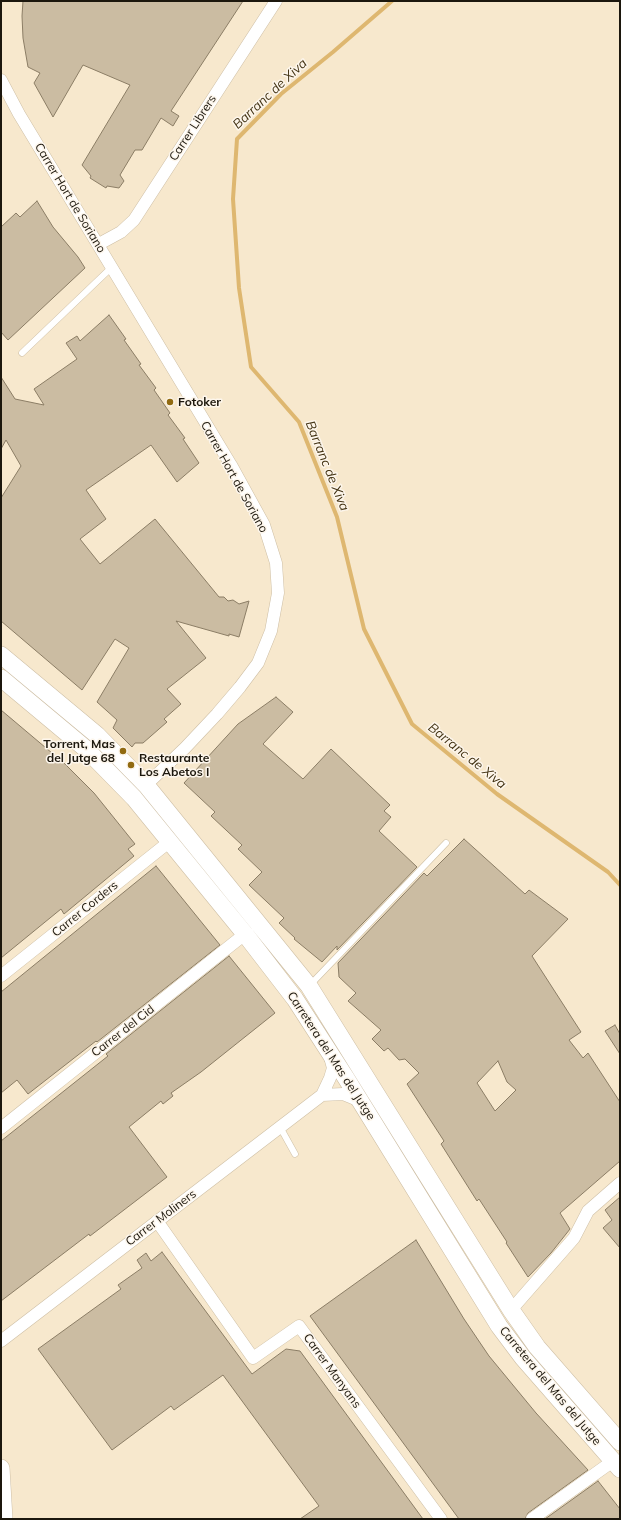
<!DOCTYPE html>
<style>
body{margin:0}
#map{position:relative;width:621px;height:1520px;overflow:hidden;background:#f7e8cd;font-family:Mulish,sans-serif}
canvas{display:block}
.frame{position:absolute;inset:0;border:2px solid #1c170d;pointer-events:none}
</style>
<div id="map">
<canvas width="621" height="1520"></canvas>
<div class="frame"></div>
</div>
<script>
const ctx = document.querySelector('canvas').getContext('2d');
ctx.lineJoin = 'round';
function toPath(rows) {
  const path = new Path2D();
  for (const r of rows) {
    path.moveTo(r[0], r[1]);
    for (let i = 2; i < r.length; i += 2) path.lineTo(r[i], r[i + 1]);
  }
  return path;
}
function trace(path, color, width, dash) {
  ctx.strokeStyle = color;
  ctx.lineWidth = width;
  ctx.lineCap = dash ? 'butt' : 'round';
  ctx.setLineDash(dash || []);
  ctx.stroke(path);
}
function fill(path, color) {
  ctx.fillStyle = color;
  ctx.fill(path, 'evenodd');
}
function label(font, color, halo, rows, align = 'center') {
  ctx.font = font + ' Mulish,sans-serif';
  ctx.lineWidth = 3;
  ctx.setLineDash([]);
  ctx.textBaseline = 'middle';
  ctx.strokeStyle = halo;
  ctx.fillStyle = color;
  for (const [text, x, y, turn = 0] of rows) {
    ctx.save();
    ctx.translate(x, y);
    ctx.rotate((+turn || 0) * Math.PI / 180);
    ctx.textAlign = isNaN(turn) ? turn : align;
    if (halo) ctx.strokeText(text, 0, 0);
    ctx.fillText(text, 0, 0);
    ctx.restore();
  }
}
trace(toPath([
 [392,1,333,52,281,94,237,139,233,199,239,288,251,367,299,422,337,517,364,629,412,724,497,794,608,872,620,885]
]), '#deb770', 4);
const building = toPath([
 [23,1,243,1,171,111,179,116,173,126,161,118,142,150,135,150,120,175,124,181,119,188,107,186,106,188,90,178,91,176,82,165,130,85,83,65,53,117,34,83,40,73,28,67,23,38,22,16,23,1],
 [37,201,53,227,78,257,85,268,8,340,1,332,1,227,16,213,20,217,37,201],
 [109,315,126,339,124,340,141,364,139,365,156,388,154,390,170,413,168,415,185,438,183,439,199,463,177,482,151,445,86,490,106,519,80,539,100,564,155,519,219,597,224,597,228,601,233,600,239,604,249,601,239,637,229,634,229,636,176,621,206,658,167,689,181,704,164,719,167,722,143,743,135,743,132,747,113,728,117,720,97,702,129,648,115,639,82,690,1,621,1,498,21,466,6,440,1,449,1,377,15,399,44,405,34,389,77,359,66,343,77,336,80,341,109,315],
 [276,697,293,712,263,744,303,779,331,749,390,805,384,811,391,817,379,831,417,867,337,950,337,946,322,962,294,939,295,938,279,923,284,918,249,885,262,872,238,849,242,845,211,816,215,812,184,783,238,724,276,697],
 [1,710,65,764,94,793,135,844,128,849,134,856,64,914,61,909,1,958,1,710],
 [464,839,525,894,529,890,568,919,532,956,581,1032,569,1040,583,1058,588,1053,620,1102,620,1161,560,1213,570,1229,551,1253,528,1277,506,1243,507,1242,479,1199,477,1201,441,1144,444,1141,407,1084,419,1073,405,1059,399,1060,388,1048,384,1051,372,1039,381,1030,348,1001,356,993,339,977,338,963,424,873,427,876,464,839],
 [498,1061,507,1082,516,1090,495,1111,477,1083,498,1061],
 [156,866,220,945,97,1042,96,1041,28,1094,17,1080,1,1093,1,992,156,866],
 [229,956,275,1013,201,1072,171,1093,173,1096,163,1104,161,1101,129,1127,167,1177,90,1236,89,1234,1,1301,1,1141,108,1056,106,1054,229,956],
 [615,1025,620,1034,620,1054,605,1031,615,1025],
 [620,1197,620,1248,603,1228,612,1220,605,1210,620,1197],
 [416,1240,464,1319,489,1356,536,1413,588,1470,528,1513,525,1519,459,1519,310,1316,416,1240],
 [162,1252,252,1374,286,1349,300,1351,423,1519,300,1519,319,1506,223,1375,174,1410,171,1406,112,1450,38,1349,121,1289,118,1285,142,1268,137,1260,146,1253,151,1261,162,1252],
 [598,1481,620,1509,620,1519,545,1519,598,1481]
]);
fill(building, '#cbbca2');
trace(building, '#8b7d65', 1);
const lane = toPath([
 [22,353,112,267],
 [310,985,446,843],
 [280,1127,295,1154]
]);
const street = toPath([
 [1,80,19,114,231,465,264,525,276,563,278,593,271,631,258,663,240,687,217,714,185,748,146,785],
 [99,244,121,232,134,220,276,1],
 [1,976,169,842],
 [322,1095,343,1094,360,1101],
 [1,1128,245,934],
 [157,1221,253,1358,299,1326,441,1519],
 [511,1310,574,1238,588,1211,620,1183],
 [1,1341,322,1095,330,1078,333,1068,330,1057],
 [532,1519,613,1461]
]);
const secondary = toPath([
 [1,655,97,735,146,785,309,986,511,1310,537,1347,620,1442],
 [1,678,86,749,134,798,245,934,295,999,346,1078,499,1326,523,1358,620,1469],
 [1,1468,4,1519]
]);
trace(lane, '#cebfa5', 7);
trace(street, '#cebfa5', 13);
trace(secondary, '#cebfa5', 18);
trace(lane, '#fff', 6);
trace(street, '#fff', 12);
trace(secondary, '#fff', 17);
for (const [x, y, r, color] of [
 [170,402,4,"#916a11"],
 [123,751,4,"#916a11"],
 [131,765,4,"#916a11"]
]) {
  const dot = new Path2D();
  dot.arc(x, y, r, 0, 2 * Math.PI);
  ctx.fillStyle = color;
  ctx.fill(dot);
  trace(dot, '#fdf6ec', 1.5);
}
label('12px', '#1c170d', '#fdf6ec', [
 ["Carrer Librers",193,128,-57],
 ["Carrer Hort de Soriano",70,198,59],
 ["Carrer Hort de Soriano",234,477,61],
 ["Carrer Corders",85,909,-39],
 ["Carrer del Cid",123,1031,-38],
 ["Carretera del Mas del Jutge",331,1056,57],
 ["Carrer Moliners",161,1218,-37],
 ["Carrer Manyans",332,1371,54],
 ["Carretera del Mas del Jutge",550,1386,50]
]);
label('bold 12px', '#1c170d', '#fdf6ec', [
 ["Fotoker",178,402],
 ["Torrent, Mas",115,744,"right"],
 ["del Jutge 68",115,758,"right"],
 ["Restaurante",139,758],
 ["Los Abetos I",139,772]
], 'left');
label('italic 13px', '#433313', '#fdf6ec', [
 ["Barranc de Xiva",270,94,-43],
 ["Barranc de Xiva",327,466,68],
 ["Barranc de Xiva",467,756,39]
]);
</script>
